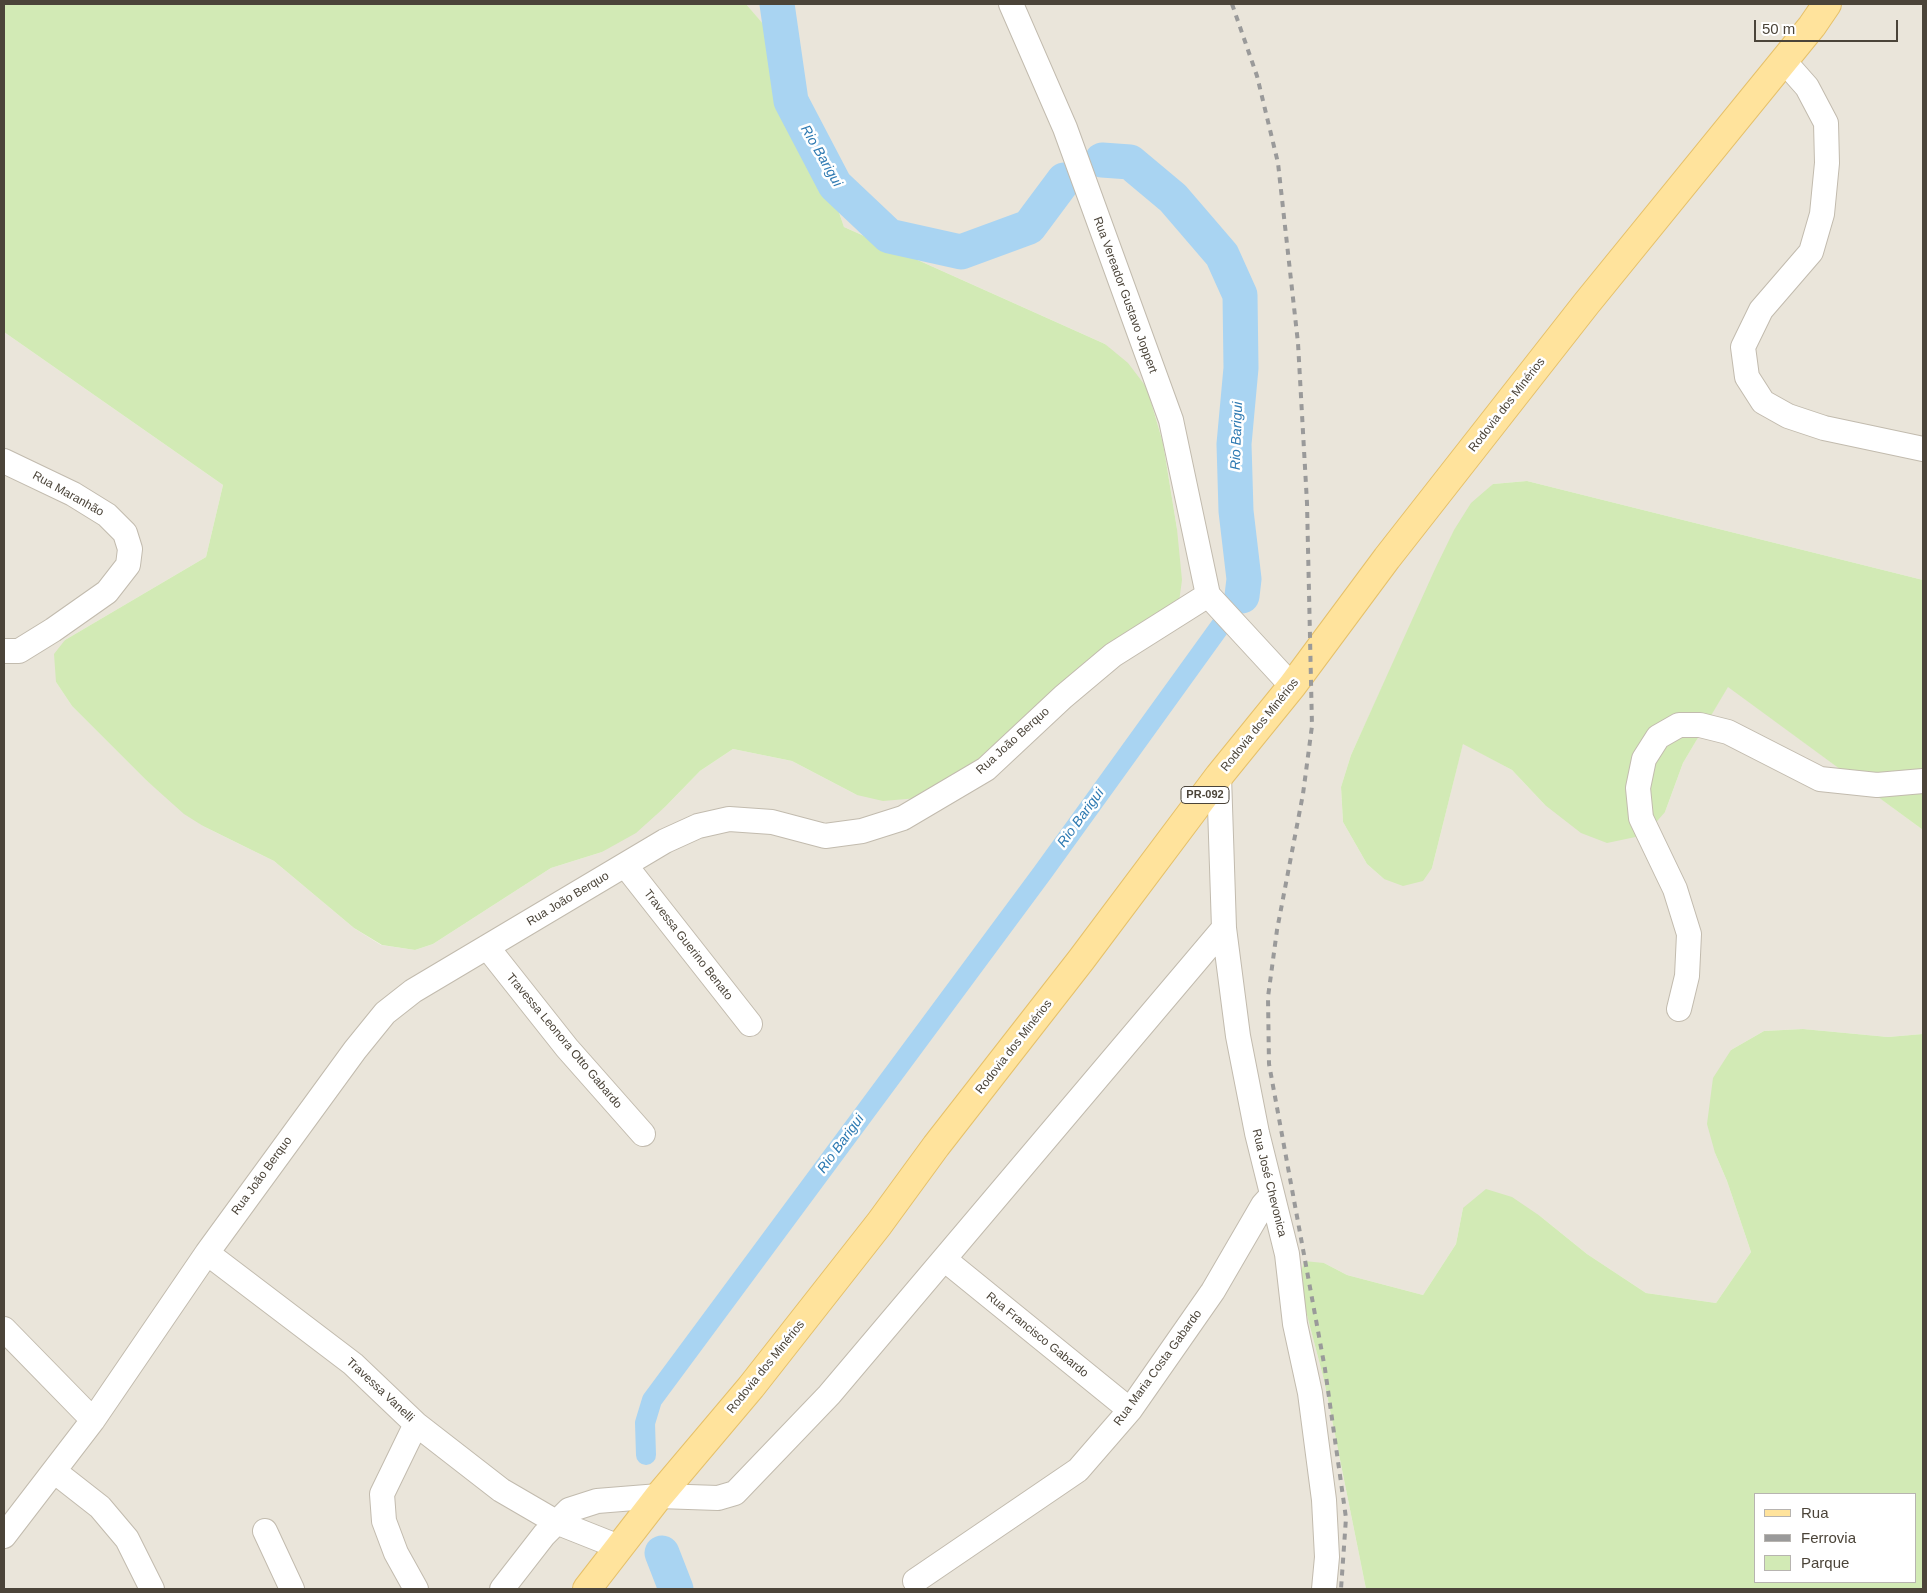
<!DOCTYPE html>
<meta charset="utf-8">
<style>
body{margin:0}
#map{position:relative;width:1927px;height:1593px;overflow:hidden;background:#f6f3ec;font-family:Helvetica,sans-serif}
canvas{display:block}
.frame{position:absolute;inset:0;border:5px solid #4b4439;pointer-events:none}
.legend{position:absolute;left:1754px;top:1493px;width:162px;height:90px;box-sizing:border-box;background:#fff;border:1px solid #b7b4b0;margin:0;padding:6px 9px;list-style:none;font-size:15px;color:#4b4439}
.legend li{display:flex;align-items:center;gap:10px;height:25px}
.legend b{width:25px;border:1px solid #b7b4b0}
.scale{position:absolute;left:1754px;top:20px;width:144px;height:22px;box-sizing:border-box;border:2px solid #4b4439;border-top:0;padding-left:6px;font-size:15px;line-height:18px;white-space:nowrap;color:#4b4439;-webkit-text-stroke:4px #fff;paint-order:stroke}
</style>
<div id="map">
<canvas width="1927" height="1593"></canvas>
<div class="frame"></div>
<ul class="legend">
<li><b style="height:6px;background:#ffe39c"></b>Rua</li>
<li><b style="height:6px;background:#9a9a9a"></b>Ferrovia</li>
<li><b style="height:14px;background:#d2eab5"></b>Parque</li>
</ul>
<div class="scale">50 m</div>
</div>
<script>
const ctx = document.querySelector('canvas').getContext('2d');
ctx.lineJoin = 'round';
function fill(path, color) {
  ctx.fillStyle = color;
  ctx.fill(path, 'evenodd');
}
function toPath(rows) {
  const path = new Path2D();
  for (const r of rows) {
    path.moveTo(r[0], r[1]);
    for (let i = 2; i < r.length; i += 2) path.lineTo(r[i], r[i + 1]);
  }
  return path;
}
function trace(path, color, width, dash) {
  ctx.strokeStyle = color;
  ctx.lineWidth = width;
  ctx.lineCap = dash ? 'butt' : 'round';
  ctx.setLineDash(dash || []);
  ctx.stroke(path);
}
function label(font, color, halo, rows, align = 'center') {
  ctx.font = font + ' Helvetica,sans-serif';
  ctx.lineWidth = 5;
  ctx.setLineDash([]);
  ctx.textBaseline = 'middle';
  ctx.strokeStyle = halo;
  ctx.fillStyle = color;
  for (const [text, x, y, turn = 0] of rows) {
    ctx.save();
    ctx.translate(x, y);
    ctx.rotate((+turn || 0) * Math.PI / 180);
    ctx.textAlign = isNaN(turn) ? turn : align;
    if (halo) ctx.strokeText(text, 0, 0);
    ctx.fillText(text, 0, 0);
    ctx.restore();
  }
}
fill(toPath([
 [746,4,1923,4,1923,580,1527,481,1493,484,1454,531,1351,755,1341,787,1343,822,1367,864,1384,879,1432,868,1463,743,1512,770,1545,805,1665,812,1683,763,1728,686,1923,830,1923,1034,1888,1037,1803,1029,1764,1031,1731,1050,1715,1153,1727,1181,1751,1252,1716,1303,1646,1293,1587,1254,1540,1216,1463,1208,1456,1244,1423,1295,1347,1275,1324,1263,1303,1300,1324,1380,1366,1589,4,1589,4,332,223,485,206,557,65,640,56,682,72,706,146,780,203,826,274,861,354,928,381,945,415,950,433,944,551,868,602,852,666,806,700,771,733,749,792,761,857,795,1177,529,1163,443,1147,388,1105,344,844,227,782,47]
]), '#eae5da');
fill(toPath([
 [4,4,746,4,782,46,844,227,1105,344,1128,363,1147,388,1163,443,1177,529,1182,580,1179,602,978,765,918,798,883,801,857,795,792,761,733,749,700,771,666,806,636,833,602,852,551,868,433,944,415,950,382,945,354,928,274,861,203,826,184,814,146,780,72,706,56,682,54,654,65,640,206,557,223,485,4,332],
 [1527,481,1923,580,1923,830,1728,687,1683,763,1665,812,1645,835,1607,843,1581,833,1545,805,1512,770,1463,744,1432,868,1423,881,1403,886,1384,879,1367,864,1343,822,1341,787,1351,755,1435,569,1454,530,1471,503,1493,484],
 [1803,1029,1888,1037,1923,1034,1923,1589,1366,1589,1324,1380,1303,1300,1300,1277,1304,1261,1324,1263,1347,1275,1423,1295,1456,1244,1463,1208,1486,1189,1512,1197,1540,1216,1587,1254,1646,1293,1716,1303,1751,1252,1727,1181,1715,1153,1707,1124,1713,1078,1731,1050,1764,1031],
 [1756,1494,1916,1494,1916,1582,1756,1582]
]), '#d2eab5');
trace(toPath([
 [646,1455,645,1423,652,1400,1043,872,1242,596]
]), '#a9d4f2', 20);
trace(toPath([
 [777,4,791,101,835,185,889,236,961,252,1029,227,1064,180],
 [1102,160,1130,162,1173,198,1222,255,1240,295,1241,368,1234,444,1236,511,1244,579,1242,596],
 [662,1553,676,1589]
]), '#a9d4f2', 35);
const minor = toPath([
 [1011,4,1065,128,1171,420,1208,595],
 [1784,61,1807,87,1826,123,1827,163,1822,214,1811,252,1761,310,1743,347,1747,377,1763,402,1788,416,1824,428,1923,449],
 [4,461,73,494,107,515,125,533,130,549,128,565,107,592,53,630,19,651,4,651],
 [1219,776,1224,928,1238,1036,1257,1133,1287,1254,1295,1324,1310,1393,1324,1500,1327,1557,1324,1589],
 [625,865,750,1024],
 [487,947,567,1048,643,1134],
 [1679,1009,1687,976,1689,934,1675,889,1641,818,1638,788,1644,759,1658,737,1679,725,1700,725,1728,732,1820,779,1877,785,1923,781],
 [207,1253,353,1364,416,1424,501,1490,556,1522,619,1547],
 [944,1259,1130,1410],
 [4,1329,93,1420],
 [416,1424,382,1494,384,1521,396,1553,416,1589],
 [54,1471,100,1507,127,1539,152,1589],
 [265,1531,292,1589],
 [4,1536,93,1420,207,1253,355,1050,385,1013,413,991,665,841,698,826,729,819,772,822,825,836,862,831,903,818,986,769,1063,697,1113,655,1208,595,1292,686],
 [915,1581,1078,1470,1130,1410,1213,1291,1263,1205,1272,1195],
 [502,1589,544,1535,569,1510,597,1501,659,1496,718,1498,735,1493,829,1395,1224,928]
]);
const major = toPath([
 [587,1589,659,1496,751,1387,879,1224,936,1146,1081,960,1219,776,1292,686,1387,558,1586,304,1812,26,1827,4]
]);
trace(minor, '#c2bbae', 26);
trace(major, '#e6c16a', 30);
trace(minor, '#fff', 24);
trace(major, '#ffe39c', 28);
trace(toPath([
 [1232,4,1257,76,1278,163,1298,343,1307,503,1312,726,1303,794,1277,930,1268,997,1269,1064,1325,1369,1346,1518,1341,1589]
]), '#9a9a9a', 4, [6, 6]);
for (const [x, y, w] of [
 [1205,795,48]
]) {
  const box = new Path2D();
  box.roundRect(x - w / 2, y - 8.5, w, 17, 4);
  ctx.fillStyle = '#fff';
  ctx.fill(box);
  trace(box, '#4b4439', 1);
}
label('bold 11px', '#4b4439', null, [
 ["PR-092",1205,795]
]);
label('12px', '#4b4439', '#fff', [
 ["Rua Vereador Gustavo Joppert",1125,295,70],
 ["Rodovia dos Minérios",1507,405,-52],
 ["Rua Maranhão",68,494,29],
 ["Rodovia dos Minérios",1260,725,-51],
 ["Rua João Berquo",1013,741,-42],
 ["Rua João Berquo",568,899,-31],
 ["Travessa Guerino Benato",688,945,52],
 ["Travessa Leonora Otto Gabardo",564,1041,50],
 ["Rodovia dos Minérios",1014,1047,-52],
 ["Rua João Berquo",262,1176,-54],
 ["Rua José Chevonica",1269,1183,76],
 ["Rua Francisco Gabardo",1037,1335,39],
 ["Rodovia dos Minérios",766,1367,-51],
 ["Rua Maria Costa Gabardo",1158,1368,-54],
 ["Travessa Vanelli",380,1390,43]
]);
label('italic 14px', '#2e7ab2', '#fff', [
 ["Rio Barigui",821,156,60],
 ["Rio Barigui",1237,436,-88],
 ["Rio Barigui",1081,818,-54],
 ["Rio Barigui",841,1144,-54]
]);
</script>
